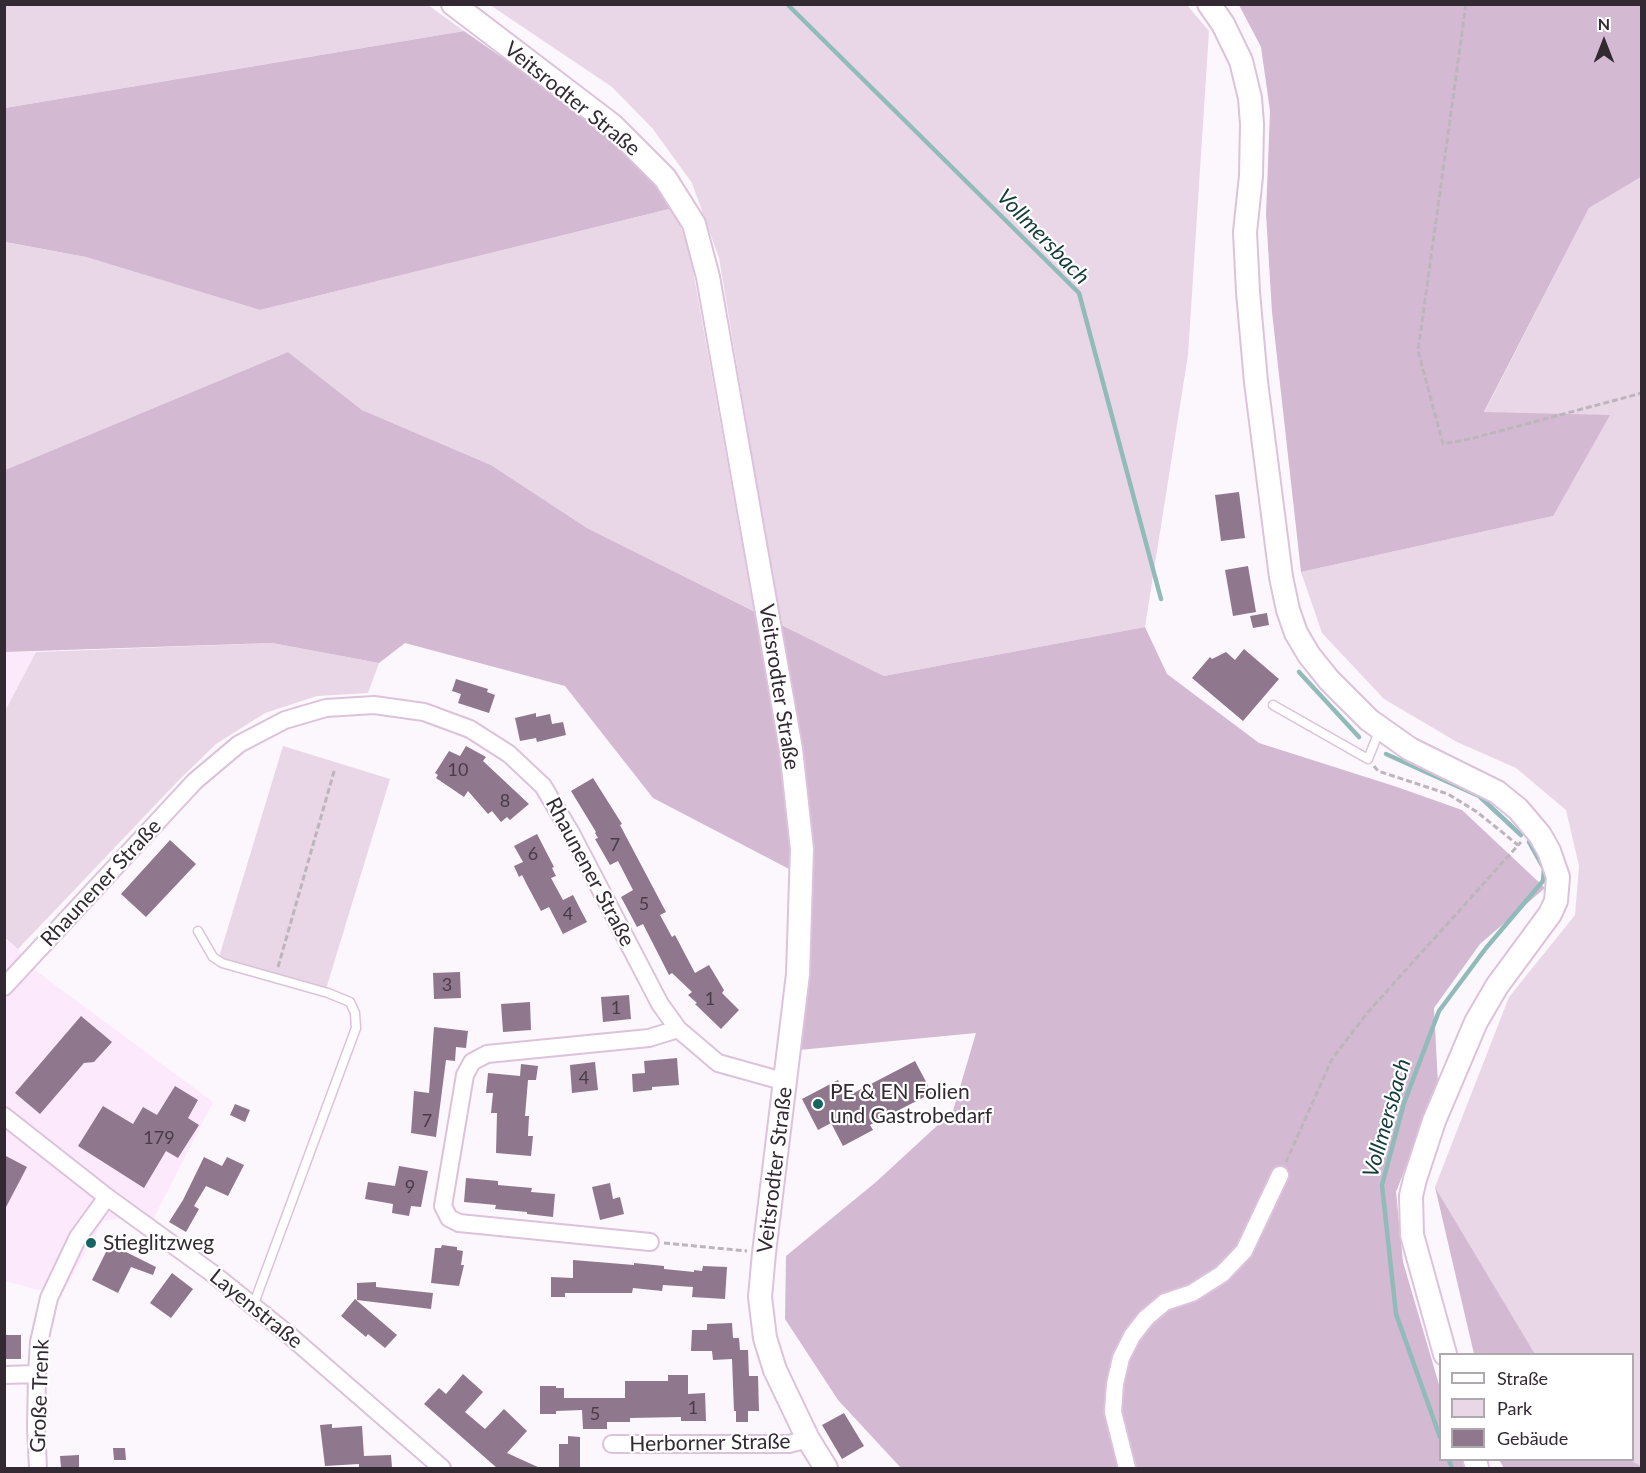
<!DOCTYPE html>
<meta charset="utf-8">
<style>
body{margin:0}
#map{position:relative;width:1646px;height:1473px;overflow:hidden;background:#fcf7fc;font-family:Lato,sans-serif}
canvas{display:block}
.frame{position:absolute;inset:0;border:6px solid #322932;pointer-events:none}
.legend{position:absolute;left:1439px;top:1353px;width:195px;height:108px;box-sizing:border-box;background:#fff;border:2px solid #ada9ad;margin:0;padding:8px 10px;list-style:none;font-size:18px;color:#322932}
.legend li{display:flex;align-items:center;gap:12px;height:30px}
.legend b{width:30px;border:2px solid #ada9ad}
.north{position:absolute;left:1574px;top:12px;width:60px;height:60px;-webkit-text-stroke:4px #fff;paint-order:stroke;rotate:0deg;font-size:16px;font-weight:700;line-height:24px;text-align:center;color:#322932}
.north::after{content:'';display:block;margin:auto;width:21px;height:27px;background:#322932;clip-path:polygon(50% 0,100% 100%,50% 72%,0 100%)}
</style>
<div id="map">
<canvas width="1646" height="1473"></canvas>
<div class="frame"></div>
<ul class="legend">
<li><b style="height:8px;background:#fff"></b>Straße</li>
<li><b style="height:16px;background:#e9d7e7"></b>Park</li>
<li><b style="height:16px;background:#8f778d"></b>Gebäude</li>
</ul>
<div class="north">N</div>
</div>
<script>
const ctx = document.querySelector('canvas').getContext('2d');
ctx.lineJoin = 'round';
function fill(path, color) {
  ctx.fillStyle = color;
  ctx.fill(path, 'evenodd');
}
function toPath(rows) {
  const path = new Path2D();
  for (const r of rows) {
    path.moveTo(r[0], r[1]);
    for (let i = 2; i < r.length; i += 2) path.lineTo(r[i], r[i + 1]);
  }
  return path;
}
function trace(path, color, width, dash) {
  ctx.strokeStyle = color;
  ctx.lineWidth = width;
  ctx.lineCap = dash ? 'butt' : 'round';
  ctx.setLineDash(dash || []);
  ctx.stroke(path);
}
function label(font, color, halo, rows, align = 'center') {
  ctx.font = font + ' Lato,sans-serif';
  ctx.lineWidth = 4.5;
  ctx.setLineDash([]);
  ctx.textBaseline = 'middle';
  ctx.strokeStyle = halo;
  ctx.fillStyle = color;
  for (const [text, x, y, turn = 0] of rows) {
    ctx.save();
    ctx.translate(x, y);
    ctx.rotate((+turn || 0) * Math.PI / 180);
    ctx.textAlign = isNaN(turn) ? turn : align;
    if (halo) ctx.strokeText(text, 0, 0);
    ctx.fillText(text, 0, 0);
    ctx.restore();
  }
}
fill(toPath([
 [5,652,36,652,5,711],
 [4,938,18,949,35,970,213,1102,145,1235,120,1219,103,1221,61,1296,5,1281]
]), '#fde9fc');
fill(toPath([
 [4,5,428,5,464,31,5,108],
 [490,5,1187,5,1209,31,1188,355,1145,627,884,676,780,624,719,258,692,183,653,129,612,87],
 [1641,177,1641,1466,1630,1460,1632,1460,1632,1354,1535,1354,1435,1187,1509,997,1575,915,1579,866,1566,810,1516,768,1457,742,1384,699,1322,633,1301,572,1553,516,1484,413,1589,208],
 [673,208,689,248,754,611,587,528,491,465,362,410,288,352,5,470,4,242,86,257,260,310],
 [272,643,379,663,368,693,317,696,265,713,216,744,179,780,18,949,5,938,5,711,36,652],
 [283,746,390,779,326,989,219,957]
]), '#e9d7e7');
fill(toPath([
 [1239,5,1641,5,1641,177,1589,208,1484,412,1610,415,1553,516,1301,572,1272,312,1266,214,1270,111,1261,47],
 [464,31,606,130,657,184,673,208,260,310,86,257,5,242,5,108],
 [288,352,362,410,491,465,587,528,884,676,1145,627,1167,674,1259,743,1397,787,1462,810,1545,888,1480,944,1434,1008,1438,1084,1396,1192,1403,1262,1440,1388,1440,1460,1462,1460,1465,1468,901,1468,838,1400,785,1319,786,1256,876,1182,953,1111,976,1033,799,1050,793,871,653,798,565,686,405,643,379,663,272,643,5,652,5,470],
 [1435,1187,1535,1354,1474,1354],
 [1499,1460,1630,1460,1641,1466,1641,1468,1504,1468]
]), '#d3b9d2');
trace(toPath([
 [787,4,1079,293,1161,599],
 [1299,672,1359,737],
 [1386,754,1479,796,1521,835],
 [1440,1437,1396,1314,1382,1185,1404,1103,1439,1011,1486,948,1543,881,1544,869,1529,842],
 [1449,1460,1452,1468]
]), '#91bbb9', 4.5);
fill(toPath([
 [1239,492,1245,538,1221,541,1215,495],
 [1248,566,1256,612,1233,616,1225,570],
 [1267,613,1269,625,1253,628,1250,616],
 [1244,649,1279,679,1243,721,1192,678,1210,657,1212,659,1226,652,1235,660],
 [456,679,488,689,487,692,495,695,489,713,458,703,461,694,452,691],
 [536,713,536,717,550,714,552,724,563,722,566,735,537,742,536,738,520,741,515,718],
 [466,746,486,757,483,761,529,804,510,820,507,817,501,822,492,811,488,814,468,791,464,797,436,778,438,775,435,773,449,751,460,756],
 [593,778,622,824,620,825,666,912,660,915,672,937,675,935,695,973,709,965,724,990,722,993,739,1010,721,1029,695,1004,697,1003,688,995,692,992,672,973,669,975,643,924,637,927,621,897,633,890,618,861,610,865,595,839,598,838,595,833,596,832,571,791],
 [537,834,554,867,552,868,556,876,551,878,563,900,573,895,587,922,563,934,549,907,541,911,526,883,522,875,519,877,514,866,523,862,514,846],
 [170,840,196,864,146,917,121,894],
 [460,972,461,998,434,999,433,973],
 [629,995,631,1019,603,1022,601,997],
 [530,1002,531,1030,503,1032,501,1004],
 [81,1016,112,1042,94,1062,84,1063,40,1114,15,1093],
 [434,1027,468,1031,466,1048,456,1047,455,1061,446,1060,436,1137,411,1133,414,1091,429,1093],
 [677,1058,679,1085,652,1087,652,1090,633,1092,632,1074,645,1073,644,1061],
 [915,1061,932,1093,870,1125,873,1130,843,1146,831,1123,818,1130,802,1099,838,1080,846,1097],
 [595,1062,598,1090,572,1093,570,1065],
 [521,1064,538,1066,536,1080,528,1080,525,1116,529,1116,528,1136,533,1136,531,1156,496,1153,497,1113,491,1113,493,1093,486,1093,488,1073,520,1076],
 [175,1086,198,1100,188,1118,199,1125,178,1158,166,1151,144,1188,78,1146,103,1106,133,1124,143,1107,157,1115],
 [235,1104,250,1110,245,1122,230,1115],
 [4,1155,27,1167,4,1211],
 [204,1157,222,1166,227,1157,244,1165,228,1196,206,1186,194,1206,199,1209,186,1232,169,1222,183,1200],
 [399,1166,428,1171,421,1207,411,1206,409,1216,392,1213,393,1204,365,1199,368,1182,395,1186],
 [466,1178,498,1181,498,1185,532,1188,531,1192,555,1194,553,1217,527,1214,527,1212,495,1209,496,1205,464,1202],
 [610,1183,613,1199,620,1197,624,1214,600,1220,592,1187],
 [110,1244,156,1267,153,1275,131,1267,118,1293,92,1280],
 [442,1245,457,1247,457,1250,463,1251,461,1265,464,1265,459,1286,431,1283,435,1248,441,1248],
 [573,1260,634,1265,634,1263,664,1266,664,1269,694,1272,694,1270,702,1271,703,1266,727,1267,725,1299,692,1297,693,1287,663,1285,662,1291,633,1288,632,1293,565,1293,565,1297,551,1297,551,1277,573,1278],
 [172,1273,193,1289,171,1318,150,1303],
 [376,1282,376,1287,433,1293,431,1309,357,1300,357,1283],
 [355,1299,397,1335,385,1348,368,1334,366,1337,341,1316],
 [732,1323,733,1338,739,1338,740,1350,748,1350,749,1376,758,1376,759,1411,748,1411,748,1422,736,1422,736,1411,734,1411,732,1359,713,1360,712,1351,691,1351,692,1330,707,1330,707,1324],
 [4,1335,21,1335,21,1359,4,1359],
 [463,1374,483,1392,465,1412,485,1429,504,1409,527,1431,507,1453,540,1468,497,1468,424,1404,439,1388,446,1394],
 [668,1375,688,1375,688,1394,705,1393,706,1421,681,1421,681,1417,630,1418,630,1422,607,1422,607,1429,583,1429,582,1410,556,1411,556,1414,540,1414,540,1386,556,1386,556,1388,564,1388,564,1398,625,1398,625,1381,668,1381],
 [844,1413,864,1446,842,1459,822,1425],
 [332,1424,332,1428,362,1426,364,1456,391,1455,392,1468,359,1468,359,1464,325,1466,320,1425],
 [568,1436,580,1437,580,1468,559,1468,559,1444,568,1444],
 [113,1448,125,1448,126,1460,114,1460],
 [79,1455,79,1468,61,1468,60,1456]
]), '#8f778d');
const lane = toPath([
 [1273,705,1368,759,1380,729],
 [198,931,213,957,222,963,328,993,350,1002,355,1013,356,1028,253,1306]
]);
const street = toPath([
 [4,987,195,781,239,744,285,720,326,708,374,705,424,712,470,729,509,754,543,786,571,833,660,1004,678,1029,718,1063,786,1082],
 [4,1116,107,1197,216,1276,289,1335,442,1468],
 [650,1242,459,1223,449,1218,443,1206,465,1075,472,1062,487,1054,649,1038,678,1029],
 [4,1375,37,1374],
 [612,1444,789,1444,808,1439],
 [38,1468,36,1428,37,1374,39,1342,49,1298,78,1237,107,1197],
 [1127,1468,1113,1412,1115,1384,1121,1358,1132,1336,1146,1318,1165,1302,1192,1293,1222,1274,1244,1251,1280,1175]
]);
const secondary = toPath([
 [453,4,612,125,665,178,694,224,708,277,791,749,802,849,798,974,764,1253,760,1297,765,1338,775,1370,808,1439,826,1468],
 [1209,4,1223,24,1241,61,1250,98,1252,124,1251,176,1245,232,1248,292,1256,382,1281,577,1288,610,1296,633,1309,655,1329,680,1369,720,1410,749,1497,792,1518,809,1540,835,1549,851,1558,877,1556,901,1550,914,1497,986,1476,1022,1434,1121,1415,1179,1411,1196,1412,1235,1445,1354],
 [1475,1460,1477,1468]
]);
trace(lane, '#dcc2da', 11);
trace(street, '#dcc2da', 20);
trace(secondary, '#dcc2da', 26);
trace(toPath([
 [1466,4,1418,351,1443,444,1470,439,1642,393],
 [1374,766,1378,771,1448,794,1477,812,1518,845],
 [278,967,335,768],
 [1286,1162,1332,1059,1368,1012,1521,842],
 [664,1243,747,1251]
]), '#bcb6bc', 3, [6, 3]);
trace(lane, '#fff', 8);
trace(street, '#fff', 16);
trace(secondary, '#fff', 22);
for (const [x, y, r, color] of [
 [818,1104,6,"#166563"],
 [91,1243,6,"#166563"]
]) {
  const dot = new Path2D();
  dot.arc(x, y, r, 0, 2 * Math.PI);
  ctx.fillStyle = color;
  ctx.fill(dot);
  trace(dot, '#fff', 2);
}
label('18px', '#493c49', null, [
 ["10",458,770],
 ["8",505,801],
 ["7",615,845],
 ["6",533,854],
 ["5",644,904],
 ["4",568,914],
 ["3",447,985],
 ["1",710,999],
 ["1",616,1008],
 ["4",584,1078],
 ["7",427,1121],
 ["179",159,1138],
 ["9",410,1187],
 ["1",693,1408],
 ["5",595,1414]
]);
label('21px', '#322932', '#fff', [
 ["Veitsrodter Straße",572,99,39],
 ["Veitsrodter Straße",779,687,81],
 ["Rhaunener Straße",590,872,62],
 ["Rhaunener Straße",101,883,-47],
 ["Veitsrodter Straße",775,1170,-83],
 ["Layenstraße",256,1309,39],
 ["Große Trenk",40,1396,-88],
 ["Herborner Straße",710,1443,-1]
]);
label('21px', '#322932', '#fff', [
 ["PE & EN Folien",830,1092],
 ["und Gastrobedarf",830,1116],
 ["Stieglitzweg",103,1243]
], 'left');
label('italic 22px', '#143c3b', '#fff', [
 ["Vollmersbach",1043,237,46],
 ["Vollmersbach",1387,1118,-74]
]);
</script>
